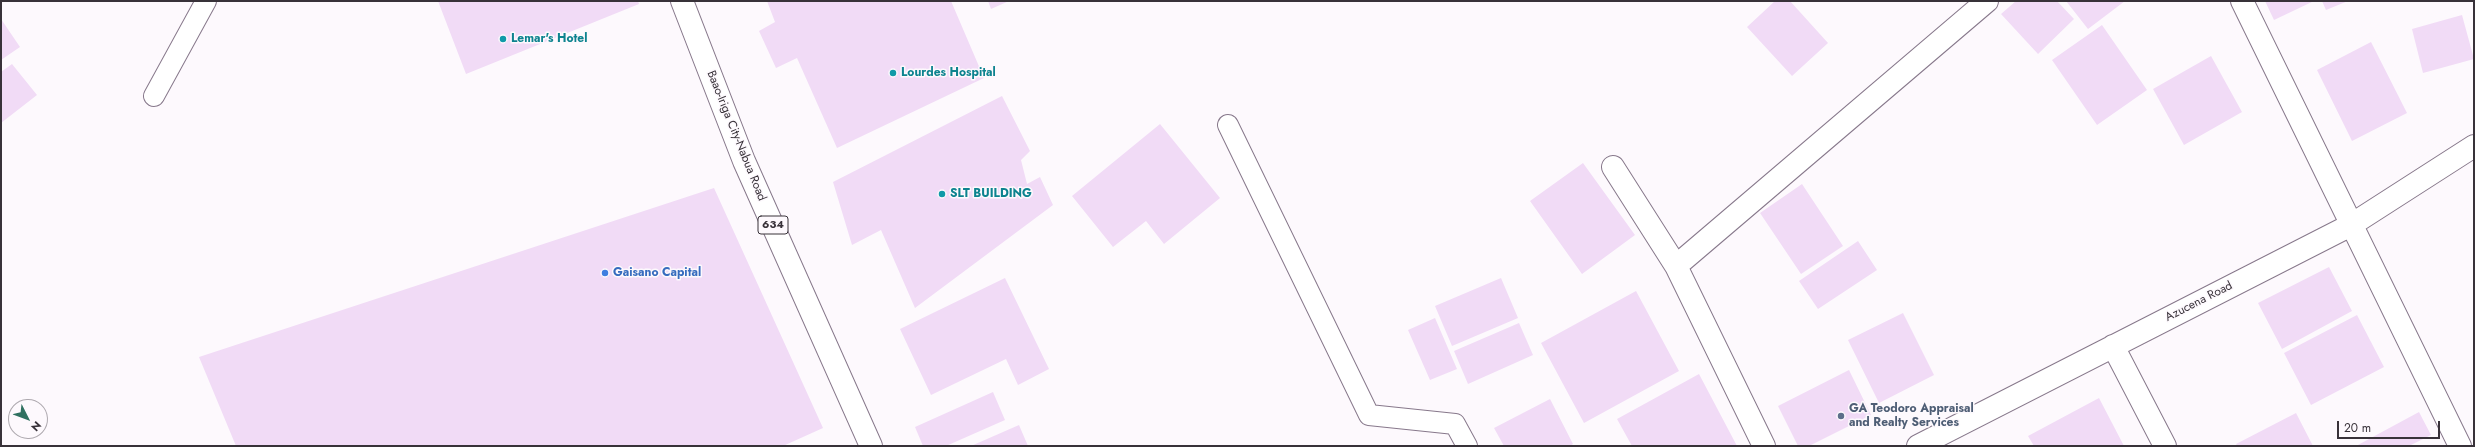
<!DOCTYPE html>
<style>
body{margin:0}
#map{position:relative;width:2475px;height:447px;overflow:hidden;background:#fdf9fd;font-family:Jost,sans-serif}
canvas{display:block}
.frame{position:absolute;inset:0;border:2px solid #383239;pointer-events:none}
.north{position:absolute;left:8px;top:399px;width:40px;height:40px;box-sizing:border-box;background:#fdf9fd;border:1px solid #aea9af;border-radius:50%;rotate:132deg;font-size:11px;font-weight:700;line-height:16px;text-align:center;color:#383239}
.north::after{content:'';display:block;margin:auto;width:14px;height:18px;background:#307160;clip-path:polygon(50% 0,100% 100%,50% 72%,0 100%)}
.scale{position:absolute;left:2337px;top:421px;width:103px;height:18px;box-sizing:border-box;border:2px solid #383239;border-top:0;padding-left:5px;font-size:12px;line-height:14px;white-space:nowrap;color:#383239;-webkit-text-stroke:3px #fdf9fd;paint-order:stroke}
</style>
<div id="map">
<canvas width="2475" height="447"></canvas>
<div class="frame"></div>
<div class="north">N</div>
<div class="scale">20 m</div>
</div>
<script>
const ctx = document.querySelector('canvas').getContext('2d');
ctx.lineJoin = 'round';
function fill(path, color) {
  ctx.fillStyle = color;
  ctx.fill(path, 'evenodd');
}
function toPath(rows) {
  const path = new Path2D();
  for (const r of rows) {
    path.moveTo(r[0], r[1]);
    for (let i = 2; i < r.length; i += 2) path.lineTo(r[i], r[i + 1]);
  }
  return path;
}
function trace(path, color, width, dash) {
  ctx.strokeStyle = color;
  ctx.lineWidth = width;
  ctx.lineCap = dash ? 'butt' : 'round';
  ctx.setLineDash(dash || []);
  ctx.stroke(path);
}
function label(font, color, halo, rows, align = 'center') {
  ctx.font = font + ' Jost,sans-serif';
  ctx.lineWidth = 3;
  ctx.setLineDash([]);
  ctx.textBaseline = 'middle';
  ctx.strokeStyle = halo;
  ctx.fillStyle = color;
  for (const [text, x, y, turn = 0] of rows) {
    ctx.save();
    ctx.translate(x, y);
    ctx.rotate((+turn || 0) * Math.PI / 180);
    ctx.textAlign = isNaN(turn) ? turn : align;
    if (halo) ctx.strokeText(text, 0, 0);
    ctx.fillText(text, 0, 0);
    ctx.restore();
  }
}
fill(toPath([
 [438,1,638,1,639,4,466,74],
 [767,1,951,1,984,78,837,148,797,58,776,68,759,31,775,22],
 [988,1,1009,1,991,9],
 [1775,1,1790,1,1828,43,1792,76,1747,27],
 [2016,1,2057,1,2074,19,2038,54,2001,14],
 [2066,1,2125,1,2088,29],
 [2265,1,2314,1,2274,20],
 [2322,1,2348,1,2326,10],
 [2462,15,2474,59,2423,73,2412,29],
 [1,19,20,47,1,60],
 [2102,25,2147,90,2097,125,2052,60],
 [2371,42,2407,113,2352,141,2317,70],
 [2211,56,2242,112,2184,145,2153,89],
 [12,64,37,95,1,123,1,72],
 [1002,96,1030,151,1021,160,1027,184,1040,177,1053,205,915,308,881,230,852,245,833,182],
 [1160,124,1220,198,1164,244,1146,221,1113,247,1072,196],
 [1583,163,1635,235,1582,274,1530,201],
 [1802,184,1843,246,1801,274,1760,213],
 [714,188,823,428,783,446,236,446,199,357],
 [1858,241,1877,270,1818,309,1799,281],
 [2329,267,2352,311,2282,349,2258,303],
 [1005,278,1049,369,1018,385,1006,359,931,395,900,329],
 [1501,278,1518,318,1452,346,1435,306],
 [1636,291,1679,371,1584,423,1541,343],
 [1903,313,1934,375,1879,403,1848,340],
 [2357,315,2384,367,2311,405,2284,353],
 [1435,318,1457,369,1430,380,1408,330],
 [1519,323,1533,355,1468,384,1454,351],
 [1849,370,1871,415,1809,446,1798,446,1778,406],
 [1699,374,1737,446,1632,446,1617,419],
 [993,392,1005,420,946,446,923,446,915,427],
 [2099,398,2124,446,2034,446,2028,436],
 [1550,399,1573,444,1570,446,1504,446,1494,428],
 [2419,412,2431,435,2409,446,2356,446],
 [2296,413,2313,446,2237,446,2236,444],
 [1019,425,1028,446,971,446]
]), '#f1dbf6');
const service = toPath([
 [154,96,206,1],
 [1228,125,1369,415,1455,424,1467,446]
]);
const minor = toPath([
 [2242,1,2460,446],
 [1613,167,1676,266,1764,446],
 [1676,266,1987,1],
 [2113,346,2165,446],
 [1918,446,2351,225,2474,146]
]);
const primary = toPath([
 [682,1,744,161,871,446]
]);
trace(service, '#87788b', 22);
trace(minor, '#87788b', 24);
trace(primary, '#87788b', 24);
trace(service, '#fff', 20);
trace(minor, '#fff', 22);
trace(primary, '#fff', 22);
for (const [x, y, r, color] of [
 [503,39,4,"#0f9aa8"],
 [893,73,4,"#0f9aa8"],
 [942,194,4,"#0f9aa8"],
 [605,273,4,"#3f7fe0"],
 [1841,416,4,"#5c6f8a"]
]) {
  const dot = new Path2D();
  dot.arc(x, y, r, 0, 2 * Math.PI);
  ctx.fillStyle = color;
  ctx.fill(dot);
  trace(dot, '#fdf9fd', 1.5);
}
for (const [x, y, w] of [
 [773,225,30]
]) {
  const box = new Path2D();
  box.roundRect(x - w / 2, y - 9, w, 18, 3);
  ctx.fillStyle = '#fdf9fd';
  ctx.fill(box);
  trace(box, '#383239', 1);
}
label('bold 11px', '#383239', null, [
 ["634",773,225]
]);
label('bold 12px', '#0d838f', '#fdf9fd', [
 ["Lemar's Hotel",511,39],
 ["Lourdes Hospital",901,73],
 ["SLT BUILDING",950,194]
], 'left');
label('12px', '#383239', '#fdf9fd', [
 ["Baao-Iriga City-Nabua Road",736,136,68],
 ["Azucena Road",2199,302,-27]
]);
label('bold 12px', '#366cbe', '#fdf9fd', [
 ["Gaisano Capital",613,273]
], 'left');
label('bold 12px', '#4e5e75', '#fdf9fd', [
 ["GA Teodoro Appraisal",1849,409],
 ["and Realty Services",1849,423]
], 'left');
</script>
